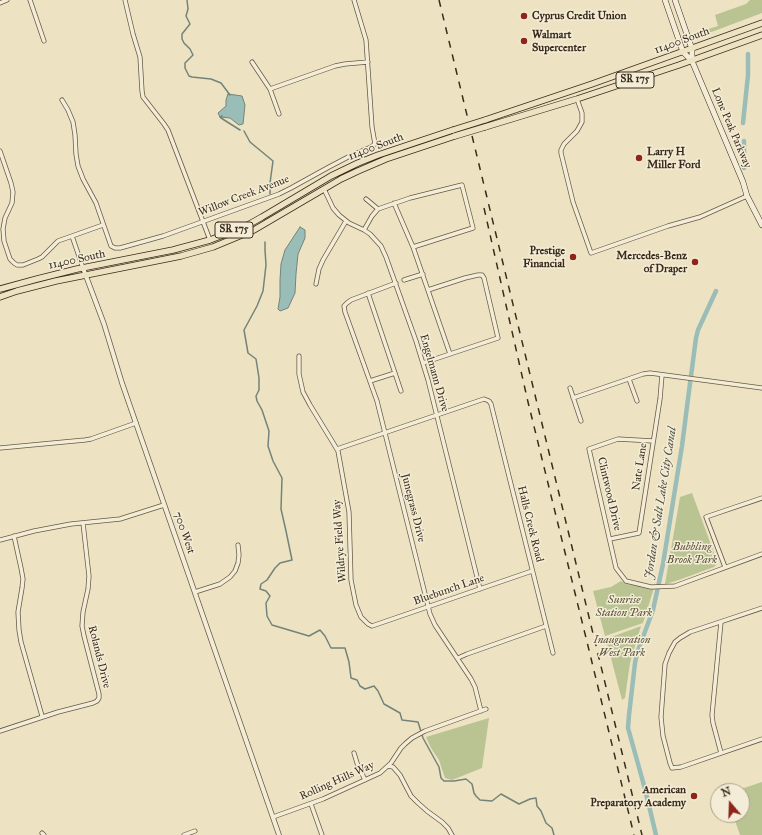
<!DOCTYPE html>
<style>
body{margin:0}
#map{position:relative;width:762px;height:835px;overflow:hidden;background:#ede3c2;font-family:"IM FELL Great Primer",serif}
canvas{display:block}
.north{position:absolute;left:710px;top:783px;width:40px;height:40px;box-sizing:border-box;background:#f3edd7;border:1px solid #aa9f8c;border-radius:50%;rotate:341deg;font-size:11px;font-weight:700;line-height:16px;text-align:center;color:#3c2b1c}
.north::after{content:'';display:block;margin:auto;width:14px;height:18px;background:#8f2418;clip-path:polygon(50% 0,100% 100%,50% 72%,0 100%)}
</style>
<div id="map">
<canvas width="762" height="835"></canvas>
<div class="north">N</div>
</div>
<script>
const ctx = document.querySelector('canvas').getContext('2d');
ctx.lineJoin = 'round';
function fill(path, color) {
  ctx.fillStyle = color;
  ctx.fill(path, 'evenodd');
}
function toPath(rows) {
  const path = new Path2D();
  for (const r of rows) {
    path.moveTo(r[0], r[1]);
    for (let i = 2; i < r.length; i += 2) path.lineTo(r[i], r[i + 1]);
  }
  return path;
}
function trace(path, color, width, dash) {
  ctx.strokeStyle = color;
  ctx.lineWidth = width;
  ctx.lineCap = dash ? 'butt' : 'round';
  ctx.setLineDash(dash || []);
  ctx.stroke(path);
}
function label(font, color, halo, rows, align = 'center') {
  ctx.font = font + ' "IM FELL Great Primer",serif';
  ctx.lineWidth = 3;
  ctx.setLineDash([]);
  ctx.textBaseline = 'middle';
  ctx.strokeStyle = halo;
  ctx.fillStyle = color;
  for (const [text, x, y, turn = 0] of rows) {
    ctx.save();
    ctx.translate(x, y);
    ctx.rotate((+turn || 0) * Math.PI / 180);
    ctx.textAlign = isNaN(turn) ? turn : align;
    if (halo) ctx.strokeText(text, 0, 0);
    ctx.fillText(text, 0, 0);
    ctx.restore();
  }
}
fill(toPath([
 [750,0,762,0,762,13,701,36,699,32,718,26,715,15,746,4],
 [692,493,717,561,717,564,714,567,676,581,665,584,680,497],
 [621,581,627,584,654,588,643,623,605,636,593,591,611,587],
 [641,626,630,663,625,698,622,700,606,639],
 [489,718,482,768,452,780,445,778,439,760,431,748,426,737],
 [762,782,762,835,740,835,733,815,742,815,742,791,735,791]
]), '#bac392');
const water = toPath([
 [228,94,242,96,245,105,243,124,239,125,230,118,220,117,218,113,226,106,226,100,228,94],
 [300,227,305,230,305,238,298,254,296,274,295,293,288,308,280,311,278,309,280,297,280,280,281,264,285,250,300,227]
]);
fill(water, '#9abdb8');
trace(water, '#74837a', 1);
trace(toPath([
 [187,0,188,9,186,16,190,24,182,34,182,39,184,43,190,49,193,55,185,63,185,68,189,76,192,77,211,79,221,83,230,95],
 [222,116,220,117,221,118,240,130],
 [244,131,250,142,273,161,270,183,270,194],
 [265,242,265,250,266,265,263,291,257,306,244,330,248,353,256,359,259,378,259,390,256,396,257,401,262,410,269,431,268,446,273,461,282,478,281,509,286,531,292,560,280,563,275,568,267,580,261,584,260,589,266,591,270,596,266,603,267,616,272,625,309,636,320,630,325,636,331,648,345,648,349,662,351,678,357,680,360,686,365,689,374,686,378,691,384,704,400,713,402,720,418,722,423,738,434,758,439,767,441,778,444,781,454,781,466,779,472,784,474,793,476,796,480,800,492,801,501,794,519,804,530,799,536,798,537,806,541,811,546,823,552,828,554,835]
]), '#74837a', 1.5);
trace(toPath([
 [743,123,748,75,748,54],
 [744,141,744,168],
 [656,835,645,789,628,728,629,715,635,663,637,653,653,610,663,564,682,446,689,391,696,338,698,330,716,291]
]), '#9abdb8', 4.5);
const minor = toPath([
 [30,0,44,41],
 [125,0,133,34,140,57,142,91,143,97,164,124,168,130,210,240],
 [0,3,7,0],
 [252,62,270,89,279,114],
 [270,89,335,66,345,64,368,62],
 [577,99,582,113,582,122,577,131,564,144,561,150,561,153,573,202,591,253,668,226,700,217,747,196],
 [62,100,68,110,73,122,75,135,76,154,78,166,83,179,96,203,111,246,115,248,120,248,163,236,279,194,291,188,329,167,350,156,371,147,375,144,372,127,366,40,354,0],
 [0,151,11,183,13,192,12,203,5,218,3,229,4,241,10,259,14,263,17,265,23,265,38,259,42,257,58,241,103,225],
 [324,189,333,208,339,215,349,223,364,230,370,234,381,246,386,257,416,341,428,380,480,589],
 [366,199,378,209],
 [394,203,413,247,450,354],
 [364,230,372,216,378,209,410,198,462,185,473,228,413,247],
 [72,236,83,268],
 [404,280,423,274],
 [396,283,351,300,347,303,344,306,345,312,377,401,430,614,435,625,471,679,475,687,481,711],
 [316,284,319,269,323,260,346,221],
 [368,293,401,391],
 [299,356,299,374,303,392,310,405,332,441,338,451,349,512,351,580,356,605,361,617,368,624,372,626,532,571],
 [423,363,498,338,484,278,482,275,478,275,465,278,428,290],
 [629,379,637,401],
 [370,381,395,373],
 [570,388,581,421],
 [573,398,643,374,650,373,762,388],
 [653,441,618,439,589,449,616,568,626,581,651,587,675,586,762,554],
 [0,448,85,440,91,439,136,423],
 [337,449,481,400,484,399,489,401,491,404,553,653],
 [14,536,21,568,23,579,22,588,18,612,19,630,21,642,42,716],
 [610,539,639,533,660,399,662,375],
 [0,540,34,531,71,524,120,519,164,505],
 [725,567,706,517,762,498],
 [195,592,220,584,230,577,235,571,238,563,239,555,238,545],
 [762,608,690,632,680,638,675,642,669,653,665,664,661,717,663,736,670,763,672,768,681,767,762,739],
 [721,622,712,715,713,723,721,753],
 [458,658,467,654,546,626],
 [0,731,58,712,93,703,97,701,99,698,99,694,84,636,82,626,83,612,88,589,89,576,83,523],
 [354,753,357,763,365,780],
 [388,766,393,767,400,775,411,796,418,803,427,811,442,822,448,828,452,835],
 [311,804,322,835],
 [273,817,323,799,380,773,391,763,401,748,405,744,412,738,425,731,486,709],
 [42,833,44,835],
 [184,835,195,831]
]);
const tertiary = toPath([
 [83,268,104,324,122,383,279,835]
]);
const secondary = toPath([
 [665,0,683,52,692,61,743,182,747,196,762,225],
 [675,0,692,49,692,61]
]);
const primary = toPath([
 [485,120,592,84,762,23],
 [485,127,577,99,679,65,762,35],
 [0,289,37,279,77,269,173,250,210,240,246,226,262,217,331,176,358,163,378,155,453,130],
 [0,297,17,291,56,281,181,256,213,247,254,230,341,179,358,171,386,159,455,136]
]);
trace(minor, '#685946', 5);
trace(tertiary, '#685946', 5.5);
trace(secondary, '#3c2b1c', 6);
trace(primary, '#3c2b1c', 7);
trace(minor, '#f3edd7', 3.5);
trace(tertiary, '#f3edd7', 4);
trace(secondary, '#f3edd7', 5);
trace(primary, '#ede3c2', 5.5);
trace(toPath([
 [439,0,642,835],
 [484,208,528,402,588,646,634,835]
]), '#3c2b1c', 1.5, [7, 7]);
const primaryBridge = toPath([
 [453,130,485,120],
 [455,136,485,127]
]);
trace(primaryBridge, '#3c2b1c', 7, []);
trace(primaryBridge, '#ede3c2', 5.5);
for (const [x, y, r, color] of [
 [524,16,4,"#8f2418"],
 [524,41,4,"#8f2418"],
 [639,158,4,"#8f2418"],
 [573,257,4,"#8f2418"],
 [695,262,4,"#8f2418"],
 [694,796,4,"#8f2418"]
]) {
  const dot = new Path2D();
  dot.arc(x, y, r, 0, 2 * Math.PI);
  ctx.fillStyle = color;
  ctx.fill(dot);
  trace(dot, '#f3edd7', 1.5);
}
for (const [x, y, w] of [
 [635,80,38],
 [234,230,38]
]) {
  const box = new Path2D();
  box.roundRect(x - w / 2, y - 8, w, 16, 3);
  ctx.fillStyle = '#f3edd7';
  ctx.fill(box);
  trace(box, '#3c2b1c', 1);
}
label('bold 10px', '#3c2b1c', null, [
 ["SR 175",635,80],
 ["SR 175",234,230]
]);
label('bold 11px', '#3c2b1c', '#f3edd7', [
 ["Cyprus Credit Union",532,16],
 ["Walmart",532,35],
 ["Supercenter",532,48],
 ["Larry H",647,152],
 ["Miller Ford",647,165],
 ["Prestige",565,251,"right"],
 ["Financial",565,264,"right"],
 ["Mercedes-Benz",687,256,"right"],
 ["of Draper",687,269,"right"],
 ["American",686,790,"right"],
 ["Preparatory Academy",686,803,"right"]
], 'left');
label('11px', '#3c2b1c', '#f3edd7', [
 ["11400 South",682,41,-20],
 ["Lone Peak Parkway",731,128,67],
 ["11400 South",376,147,-21],
 ["Willow Creek Avenue",244,196,-21],
 ["11400 South",77,260,-12],
 ["Engelmann Drive",434,373,74],
 ["Nate Lane",640,467,-81],
 ["Clintwood Drive",609,494,77],
 ["Junegrass Drive",413,508,76],
 ["Halls Creek Road",530,524,76],
 ["700 West",184,533,71],
 ["Wildrye Field Way",340,541,-94],
 ["Bluebunch Lane",449,590,-19],
 ["Rolands Drive",99,657,76],
 ["Rolling Hills Way",337,781,-24]
]);
label('italic 11px', '#5c513a', '#f3edd7', [
 ["Bubbling",692,547],
 ["Brook Park",692,560],
 ["Sunrise",624,600],
 ["Station Park",624,613],
 ["Inauguration",622,640],
 ["West Park",622,653]
]);
label('italic 12px', '#545043', '#f3edd7', [
 ["Jordan & Salt Lake City Canal",661,503,-81]
]);
</script>
